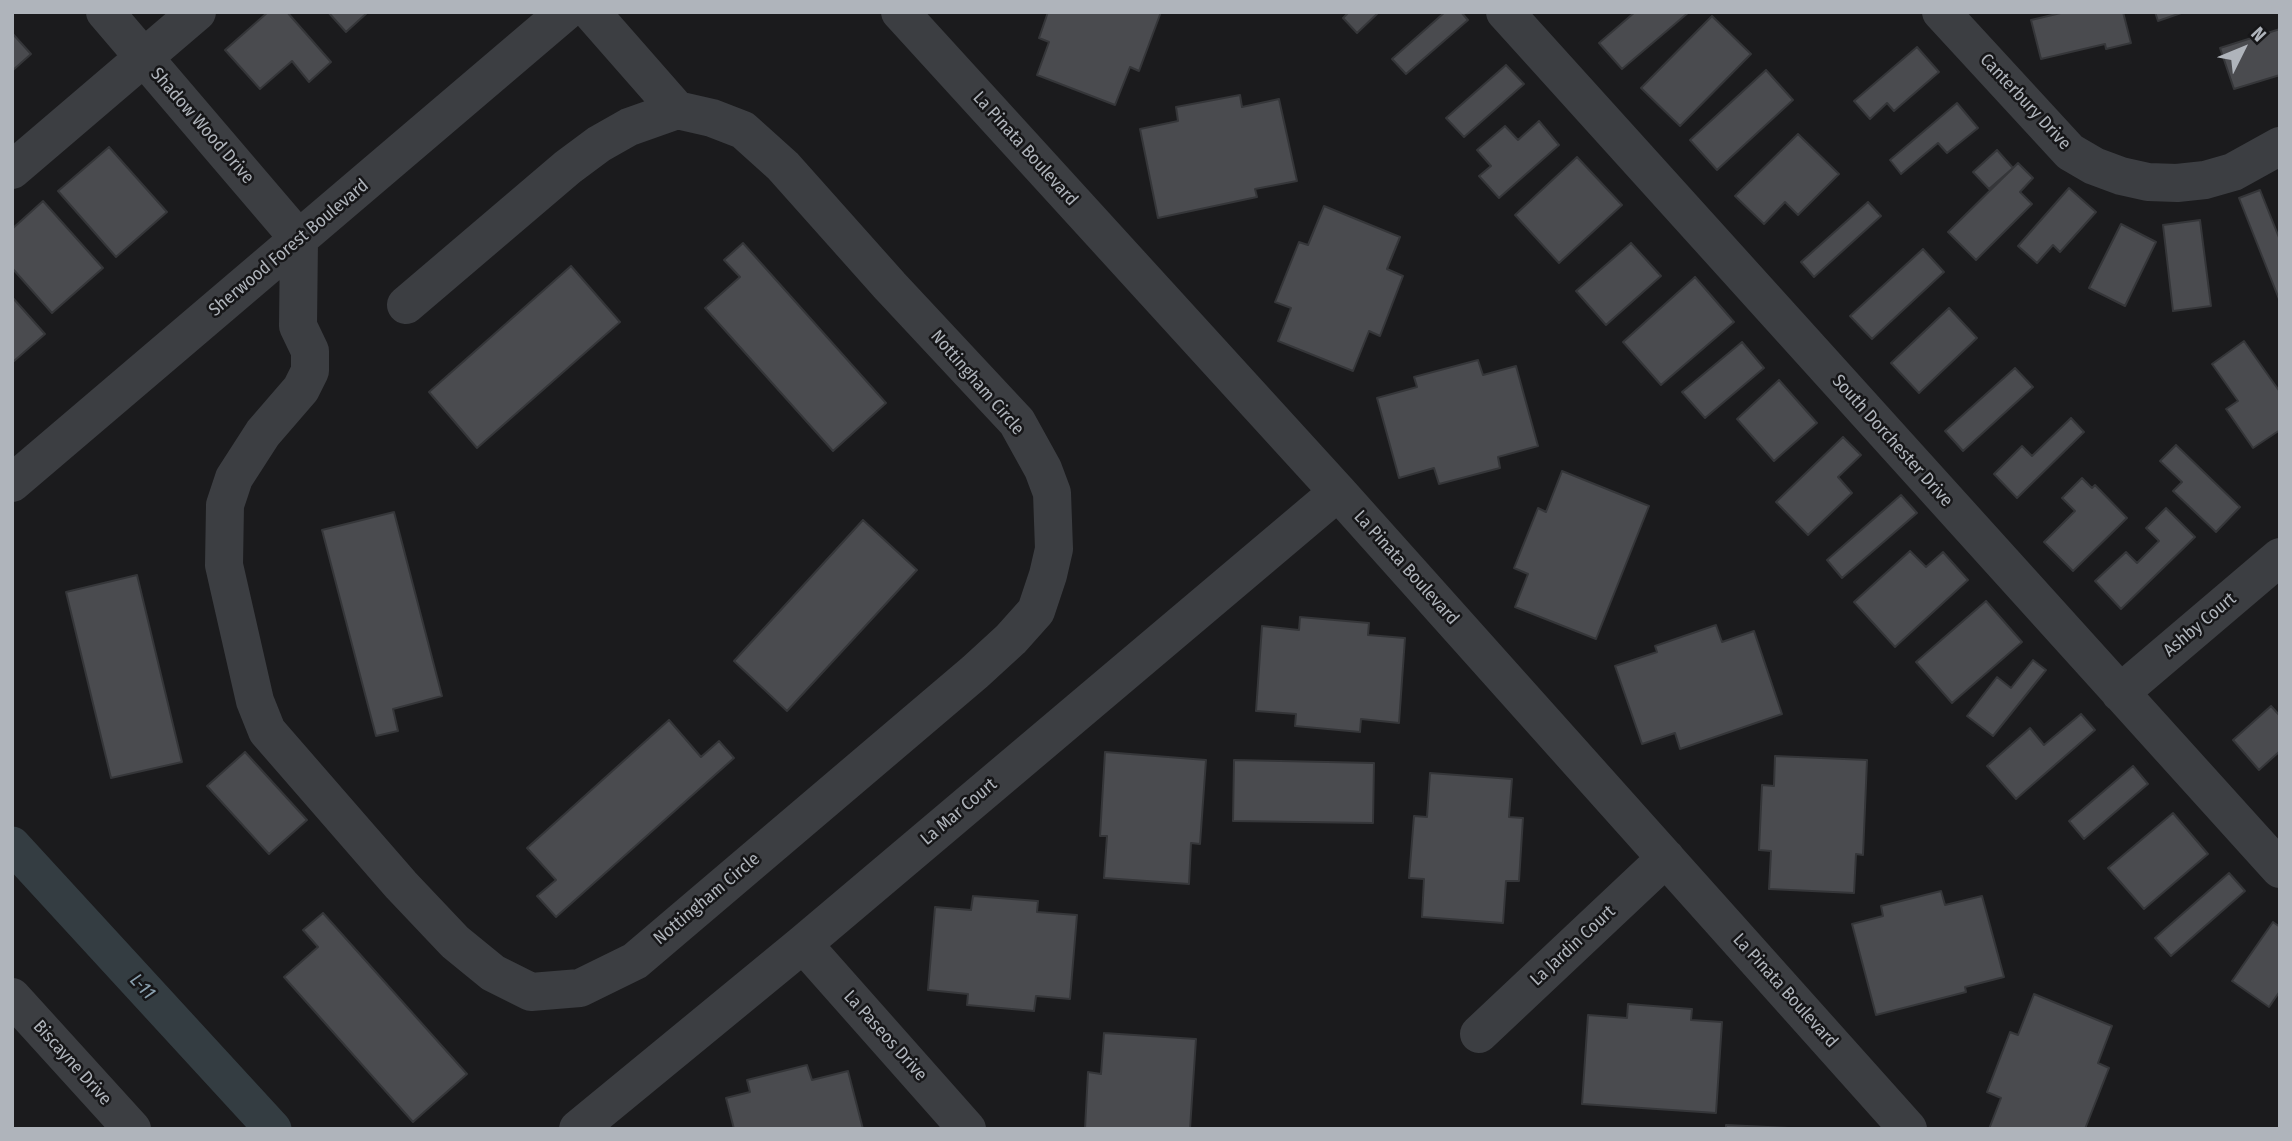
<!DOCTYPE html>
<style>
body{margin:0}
#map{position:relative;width:2292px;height:1141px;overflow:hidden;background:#1b1b1d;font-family:"Fira Sans Condensed",sans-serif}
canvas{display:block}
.frame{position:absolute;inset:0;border:14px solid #afb4bb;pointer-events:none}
.north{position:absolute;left:2208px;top:14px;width:70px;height:70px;-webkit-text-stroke:5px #161618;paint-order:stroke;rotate:47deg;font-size:19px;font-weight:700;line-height:28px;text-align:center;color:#afb4bb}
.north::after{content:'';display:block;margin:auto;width:24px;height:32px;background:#afb4bb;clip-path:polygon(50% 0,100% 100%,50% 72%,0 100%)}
</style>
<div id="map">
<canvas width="2292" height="1141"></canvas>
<div class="frame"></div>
<div class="north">N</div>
</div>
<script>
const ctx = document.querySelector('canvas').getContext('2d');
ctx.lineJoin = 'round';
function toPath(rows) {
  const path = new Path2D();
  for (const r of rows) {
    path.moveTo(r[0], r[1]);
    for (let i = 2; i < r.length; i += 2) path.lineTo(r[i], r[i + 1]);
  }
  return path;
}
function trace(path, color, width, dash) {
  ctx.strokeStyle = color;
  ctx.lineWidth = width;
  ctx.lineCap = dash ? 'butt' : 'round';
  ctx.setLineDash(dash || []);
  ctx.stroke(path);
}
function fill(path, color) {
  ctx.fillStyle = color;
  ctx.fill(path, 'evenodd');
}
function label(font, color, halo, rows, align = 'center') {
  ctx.font = font + ' "Fira Sans Condensed",sans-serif';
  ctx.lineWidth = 5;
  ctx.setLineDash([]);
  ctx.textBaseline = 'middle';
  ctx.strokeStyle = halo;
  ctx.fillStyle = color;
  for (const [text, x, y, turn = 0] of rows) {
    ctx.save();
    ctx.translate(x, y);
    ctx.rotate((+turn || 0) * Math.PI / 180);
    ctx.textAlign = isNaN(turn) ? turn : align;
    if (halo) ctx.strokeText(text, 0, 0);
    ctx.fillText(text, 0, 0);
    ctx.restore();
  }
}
trace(toPath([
 [12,845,273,1129]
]), '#343d42', 37);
const building = toPath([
 [268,12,287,12,331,62,309,82,292,61,260,89,225,50,268,12],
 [328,12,368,12,346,32,328,12],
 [1048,12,1161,12,1139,71,1130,67,1115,105,1037,75,1049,42,1039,38,1048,12],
 [1349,12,1379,12,1357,33,1343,18,1349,12],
 [1445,12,1461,12,1468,20,1406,74,1392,59,1445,12],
 [1635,12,1689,12,1622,69,1599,43,1635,12],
 [2065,12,2123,12,2131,43,2106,49,2105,44,2041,59,2031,20,2065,12],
 [2155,12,2184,12,2158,21,2155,12],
 [1712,16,1751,54,1680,126,1641,88,1712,16],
 [2280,29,2280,75,2234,89,2220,48,2280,29],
 [12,33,31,54,12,71,12,33],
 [1917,47,1939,72,1894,111,1887,103,1870,119,1854,101,1917,47],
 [1506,65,1524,84,1464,137,1446,118,1506,65],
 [1766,70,1793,100,1717,170,1690,140,1766,70],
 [1240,95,1242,107,1279,99,1297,181,1255,189,1257,197,1158,218,1140,129,1178,121,1176,107,1240,95],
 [1957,103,1978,128,1947,153,1938,143,1901,174,1890,160,1957,103],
 [1539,121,1559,145,1499,198,1479,176,1491,166,1477,150,1505,126,1518,140,1539,121],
 [1798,134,1839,174,1798,215,1785,202,1764,224,1735,196,1798,134],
 [109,147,167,212,116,257,58,191,109,147],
 [1997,150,2013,168,1989,189,1973,172,1997,150],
 [1577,157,1622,205,1559,263,1515,215,1577,157],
 [2018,163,2033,178,2020,192,2032,204,1976,260,1948,232,2018,163],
 [2069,188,2096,212,2060,252,2053,245,2037,263,2018,246,2069,188],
 [2260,190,2280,240,2279,299,2239,198,2260,190],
 [43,201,103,268,52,313,12,268,12,229,43,201],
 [1868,202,1881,216,1814,277,1801,262,1868,202],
 [1324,206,1400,237,1387,269,1403,276,1380,336,1369,331,1353,371,1278,341,1291,308,1275,302,1299,242,1308,245,1324,206],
 [2200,220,2211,306,2173,311,2163,225,2200,220],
 [2121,224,2156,242,2125,306,2089,288,2121,224],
 [743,243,886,403,833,451,705,308,740,277,724,260,743,243],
 [1631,243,1661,276,1606,325,1576,291,1631,243],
 [1923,249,1944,272,1872,339,1850,316,1923,249],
 [571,266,620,322,477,448,429,392,571,266],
 [1695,277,1734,322,1661,385,1623,342,1695,277],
 [12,297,45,334,14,361,12,360,12,297],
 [1949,308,1977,338,1919,393,1891,363,1949,308],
 [2244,341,2280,392,2280,430,2253,448,2226,409,2238,401,2212,364,2244,341],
 [1742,342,1764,368,1705,418,1682,392,1742,342],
 [1478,360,1483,375,1516,366,1538,446,1498,457,1500,468,1439,484,1434,468,1399,478,1377,398,1417,387,1414,377,1478,360],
 [2015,368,2033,387,1963,451,1945,431,2015,368],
 [1779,380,1817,423,1774,461,1737,419,1779,380],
 [2071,418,2084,432,2017,498,1994,474,2022,446,2032,456,2071,418],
 [1843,437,1861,455,1838,477,1852,493,1808,535,1776,502,1843,437],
 [2176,445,2240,507,2216,532,2173,491,2182,482,2160,461,2176,445],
 [1562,471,1649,506,1596,639,1515,607,1528,574,1514,568,1538,508,1546,512,1562,471],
 [2082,478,2092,488,2095,485,2127,518,2073,571,2044,542,2075,511,2062,498,2082,478],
 [1901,495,1917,513,1842,578,1827,560,1901,495],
 [2166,508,2195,537,2121,609,2095,581,2126,552,2137,563,2159,541,2146,528,2166,508],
 [394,512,442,696,393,709,398,731,376,736,322,530,394,512],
 [863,520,917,570,787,711,734,661,863,520],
 [1910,551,1926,567,1943,552,1968,580,1895,647,1854,602,1910,551],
 [137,575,182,762,111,778,66,592,137,575],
 [1986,601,2022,642,1952,703,1916,662,1986,601],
 [1300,617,1369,623,1368,635,1405,638,1399,723,1361,719,1360,732,1295,726,1296,714,1256,711,1262,626,1299,630,1300,617],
 [1716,625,1722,642,1754,631,1782,714,1680,749,1675,733,1642,744,1615,666,1657,652,1655,646,1716,625],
 [2033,660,2046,670,1993,736,1967,716,1997,677,2011,688,2033,660],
 [2271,706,2280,716,2280,751,2259,770,2233,740,2271,706],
 [2081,714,2095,730,2016,799,1987,766,2030,728,2044,745,2081,714],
 [669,720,701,757,719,741,734,758,556,917,537,896,556,880,527,848,669,720],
 [245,752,307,820,269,854,207,786,245,752],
 [1105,752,1206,760,1200,844,1191,843,1189,884,1104,878,1107,836,1100,836,1105,752],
 [1775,756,1867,760,1863,855,1856,854,1854,893,1769,889,1771,851,1759,850,1762,785,1774,786,1775,756],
 [1234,760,1374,763,1373,823,1233,821,1234,760],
 [2133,766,2148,784,2084,839,2069,821,2133,766],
 [1430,773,1512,779,1509,817,1523,818,1519,881,1506,881,1503,923,1422,917,1424,879,1409,878,1414,816,1427,817,1430,773],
 [2173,813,2208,854,2144,909,2108,868,2173,813],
 [2229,873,2245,891,2171,956,2155,938,2229,873],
 [1941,891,1945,905,1982,896,2004,977,1965,987,1966,992,1876,1015,1852,924,1883,916,1881,906,1941,891],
 [973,896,1038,901,1037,912,1077,915,1070,999,1036,996,1034,1011,967,1005,968,994,928,990,935,907,971,910,973,896],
 [323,913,467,1074,413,1122,284,977,318,947,303,930,323,913],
 [2273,922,2280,927,2280,991,2269,1007,2232,981,2273,922],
 [2034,994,2112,1026,2098,1063,2109,1068,2085,1129,1989,1129,2001,1098,1987,1092,2010,1032,2018,1035,2034,994],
 [1628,1004,1692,1009,1691,1020,1722,1022,1716,1113,1582,1104,1588,1015,1627,1018,1628,1004],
 [1104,1033,1196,1039,1190,1129,1085,1129,1088,1072,1101,1074,1104,1033],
 [807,1065,812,1080,848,1071,863,1129,734,1129,726,1098,750,1092,747,1080,807,1065],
 [1726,1125,1810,1129,1726,1129,1726,1125]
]);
fill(building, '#4a4b4f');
trace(building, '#353639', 2);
trace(toPath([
 [105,12,299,239,298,326,310,351,310,371,301,389,263,433,234,478,225,505,224,565,255,701,267,731,401,885,455,942,493,973,531,992,580,988,635,961,975,672,1011,639,1036,611,1048,575,1054,549,1052,493,1043,469,1017,422,890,286,783,166,743,130,712,118,677,110,629,127,599,144,568,167,406,305],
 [591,12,677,110],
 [900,12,1338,492,1908,1129],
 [1505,12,2280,869],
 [1941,12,2070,152,2094,166,2121,176,2148,182,2177,183,2205,180,2233,172,2280,146],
 [12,170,197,12],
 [12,483,565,12],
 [2120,693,2280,557],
 [803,944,967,1129],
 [12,997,132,1129],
 [1479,1034,1666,858],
 [578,1129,803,944,1338,492]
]), '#3c3e42', 38);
label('18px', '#afb4bb', '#161618', [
 ["Canterbury Drive",2025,102,47],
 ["Shadow Wood Drive",202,126,49],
 ["La Pinata Boulevard",1025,149,48],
 ["Sherwood Forest Boulevard",289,248,-40],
 ["Nottingham Circle",977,383,49],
 ["South Dorchester Drive",1892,441,48],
 ["La Pinata Boulevard",1406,568,48],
 ["Ashby Court",2200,625,-40],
 ["La Mar Court",959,812,-40],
 ["Nottingham Circle",707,899,-40],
 ["La Jardin Court",1573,946,-43],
 ["La Pinata Boulevard",1785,991,48],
 ["La Paseos Drive",885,1036,48],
 ["Biscayne Drive",72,1063,48]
]);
label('italic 19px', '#8ba2b1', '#161618', [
 ["L-11",142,987,47]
]);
</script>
